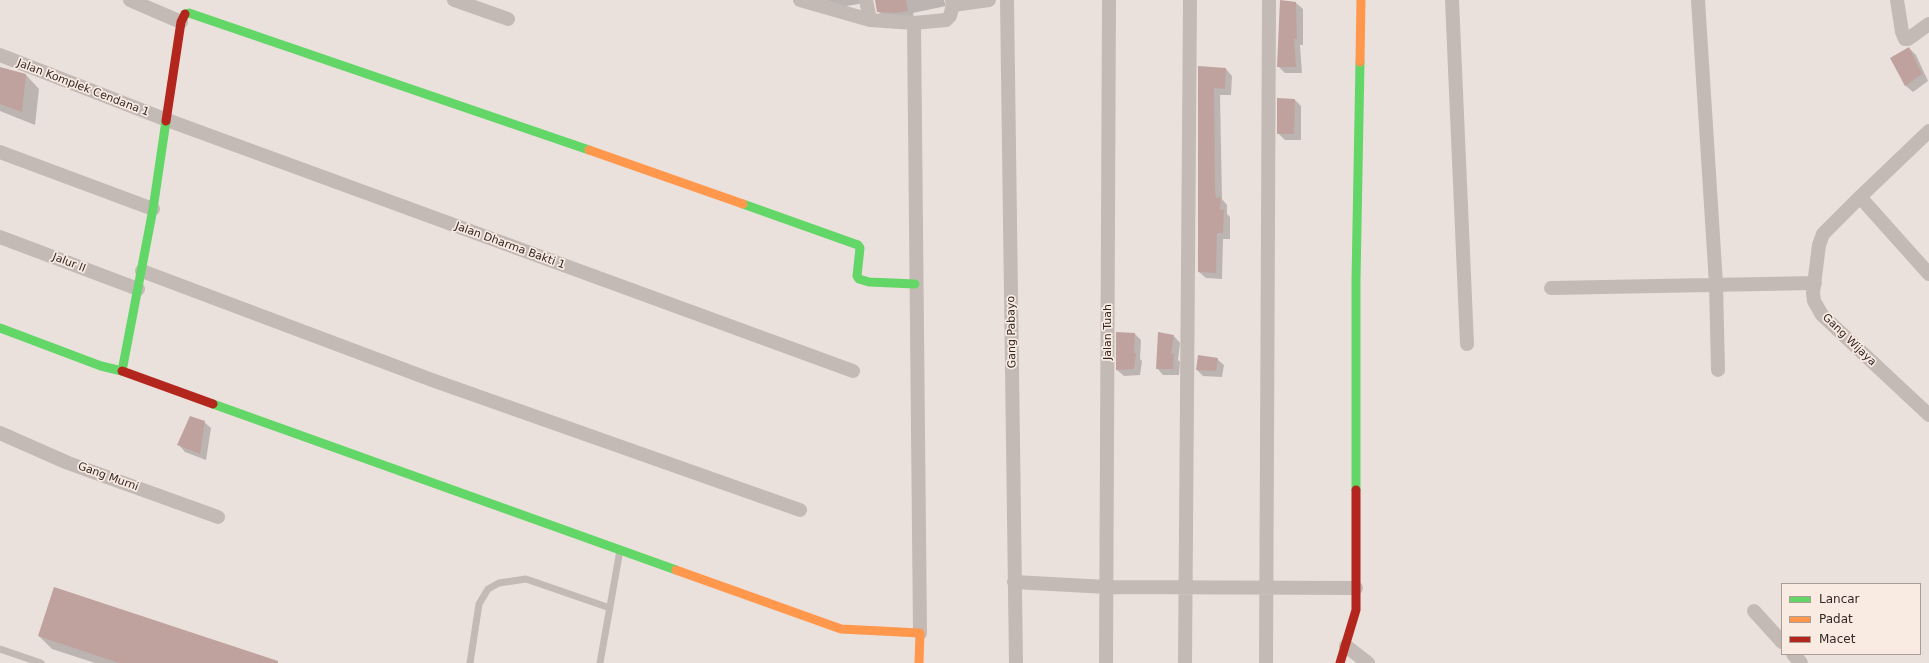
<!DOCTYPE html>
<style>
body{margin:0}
#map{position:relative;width:1929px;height:663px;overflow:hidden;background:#ebe1dc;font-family:"DejaVu Sans",sans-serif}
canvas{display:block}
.legend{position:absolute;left:1781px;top:583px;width:140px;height:72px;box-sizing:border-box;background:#f9ebe2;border:1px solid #aa9d96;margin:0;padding:5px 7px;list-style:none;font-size:12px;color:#332725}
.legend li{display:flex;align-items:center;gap:8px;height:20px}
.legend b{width:20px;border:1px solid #aa9d96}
</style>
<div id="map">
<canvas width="1929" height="663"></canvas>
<ul class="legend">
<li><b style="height:5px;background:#63d668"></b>Lancar</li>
<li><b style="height:5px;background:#ff974d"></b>Padat</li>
<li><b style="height:5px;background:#b3261e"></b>Macet</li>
</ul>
</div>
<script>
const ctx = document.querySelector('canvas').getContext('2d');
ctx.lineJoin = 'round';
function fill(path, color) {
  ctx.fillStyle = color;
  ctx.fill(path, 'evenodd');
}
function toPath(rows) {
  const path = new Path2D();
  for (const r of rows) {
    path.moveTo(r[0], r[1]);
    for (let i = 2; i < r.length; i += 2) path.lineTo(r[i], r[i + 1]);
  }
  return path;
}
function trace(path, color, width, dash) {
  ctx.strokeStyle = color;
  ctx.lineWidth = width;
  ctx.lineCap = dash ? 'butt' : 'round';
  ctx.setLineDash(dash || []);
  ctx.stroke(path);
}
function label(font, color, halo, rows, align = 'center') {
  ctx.font = font + ' "DejaVu Sans",sans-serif';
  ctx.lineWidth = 3.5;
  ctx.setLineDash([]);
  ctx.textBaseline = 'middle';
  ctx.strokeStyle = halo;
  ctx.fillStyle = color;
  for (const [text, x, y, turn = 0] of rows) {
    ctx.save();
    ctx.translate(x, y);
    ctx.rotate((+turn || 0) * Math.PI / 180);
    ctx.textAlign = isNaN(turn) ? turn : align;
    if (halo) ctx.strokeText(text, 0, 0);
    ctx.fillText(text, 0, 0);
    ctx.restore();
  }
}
fill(toPath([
 [826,0,868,0,865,3,840,7,830,4],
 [876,0,944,0,946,6,913,13,914,18,885,18,878,11],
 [1296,3,1303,9,1303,45,1300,45,1302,73,1285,73,1278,66],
 [1909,48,1916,55,1928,81,1913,92,1906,86,1891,59],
 [1199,67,1226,69,1232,76,1231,95,1220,95,1222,199,1227,205,1227,214,1230,217,1230,239,1223,239,1222,279,1206,278,1199,272],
 [0,68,26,75,39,89,35,125,0,111],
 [1295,100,1301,106,1301,140,1285,140,1278,133],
 [1135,334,1141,340,1140,359,1142,361,1140,375,1124,376,1117,370],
 [1174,336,1180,343,1178,360,1180,362,1179,375,1163,375,1157,368],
 [1217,359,1224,365,1222,377,1203,376,1197,370],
 [204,422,211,428,206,460,185,452,179,445],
 [39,636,269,663,95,663,52,649]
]), '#0003');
fill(toPath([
 [875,0,906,0,908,11,896,13,877,12],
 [1280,0,1296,2,1297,39,1294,39,1296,67,1277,67],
 [1909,47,1922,74,1905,86,1890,58],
 [1198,66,1226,68,1225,89,1214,88,1215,191,1216,198,1221,197,1220,210,1224,209,1223,233,1217,233,1216,273,1198,272],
 [0,67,26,74,22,112,0,104],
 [1277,98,1295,99,1294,134,1277,134],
 [1116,332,1135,333,1134,353,1136,353,1134,369,1116,370],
 [1158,332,1174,335,1171,354,1174,354,1173,369,1156,369],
 [1198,355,1218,358,1216,371,1196,370],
 [190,416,205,421,200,454,177,445],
 [54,587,278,661,278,663,119,663,38,636]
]), '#bfa29d');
trace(toPath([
 [0,649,41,663],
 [470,663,479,604,488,589,499,583,526,579,610,608],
 [600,663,620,550]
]), '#c3bab6', 7);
trace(toPath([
 [130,0,181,22],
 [454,0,508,19],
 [800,0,870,20,914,23,946,20,950,16,953,5,952,0],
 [866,0,870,20],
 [1007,0,1016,663],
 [1452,0,1467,344],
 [1698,0,1716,284,1718,370],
 [1897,0,1902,32,1905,39,1908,39,1929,24],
 [953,5,989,0],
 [914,23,920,633],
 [0,55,167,120,853,371],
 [0,152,153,209],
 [1860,197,1929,131],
 [0,237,138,289],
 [142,271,432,380,800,510],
 [1929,274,1860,197,1823,234,1819,245,1813,293,1814,301,1822,315,1929,415],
 [1551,288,1815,283],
 [0,433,68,463,218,517],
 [1014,582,1107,587,1356,588],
 [1754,611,1782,642],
 [1346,646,1368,663],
 [1793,654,1801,663],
 [1106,663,1109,0],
 [1185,663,1190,0],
 [1266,663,1269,0]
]), '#c3bab6', 14);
trace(toPath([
 [185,14,189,13,589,150],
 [743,204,858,245,860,248,857,276,859,279,869,282,915,284],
 [0,328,101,366,122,371,153,209,166,121],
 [213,404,676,570],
 [1356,490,1356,280,1360,62]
]), '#63d668', 9);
trace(toPath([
 [1360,62,1361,0],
 [589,150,743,204],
 [676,570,841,629,920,633,919,663]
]), '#ff974d', 9);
trace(toPath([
 [166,121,181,22,185,14],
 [122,371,213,404],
 [1340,663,1356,610,1356,490]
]), '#b3261e', 9);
label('11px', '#332725', '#f9ebe2', [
 ["Jalan Komplek Cendana 1",83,88,21],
 ["Jalan Dharma Bakti 1",510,246,20],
 ["Jalur II",69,263,21],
 ["Gang Pabayo",1012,332,-91],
 ["Jalan Tuah",1108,332,-90],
 ["Gang Wijaya",1849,340,44],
 ["Gang Murni",108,477,20]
]);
</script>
